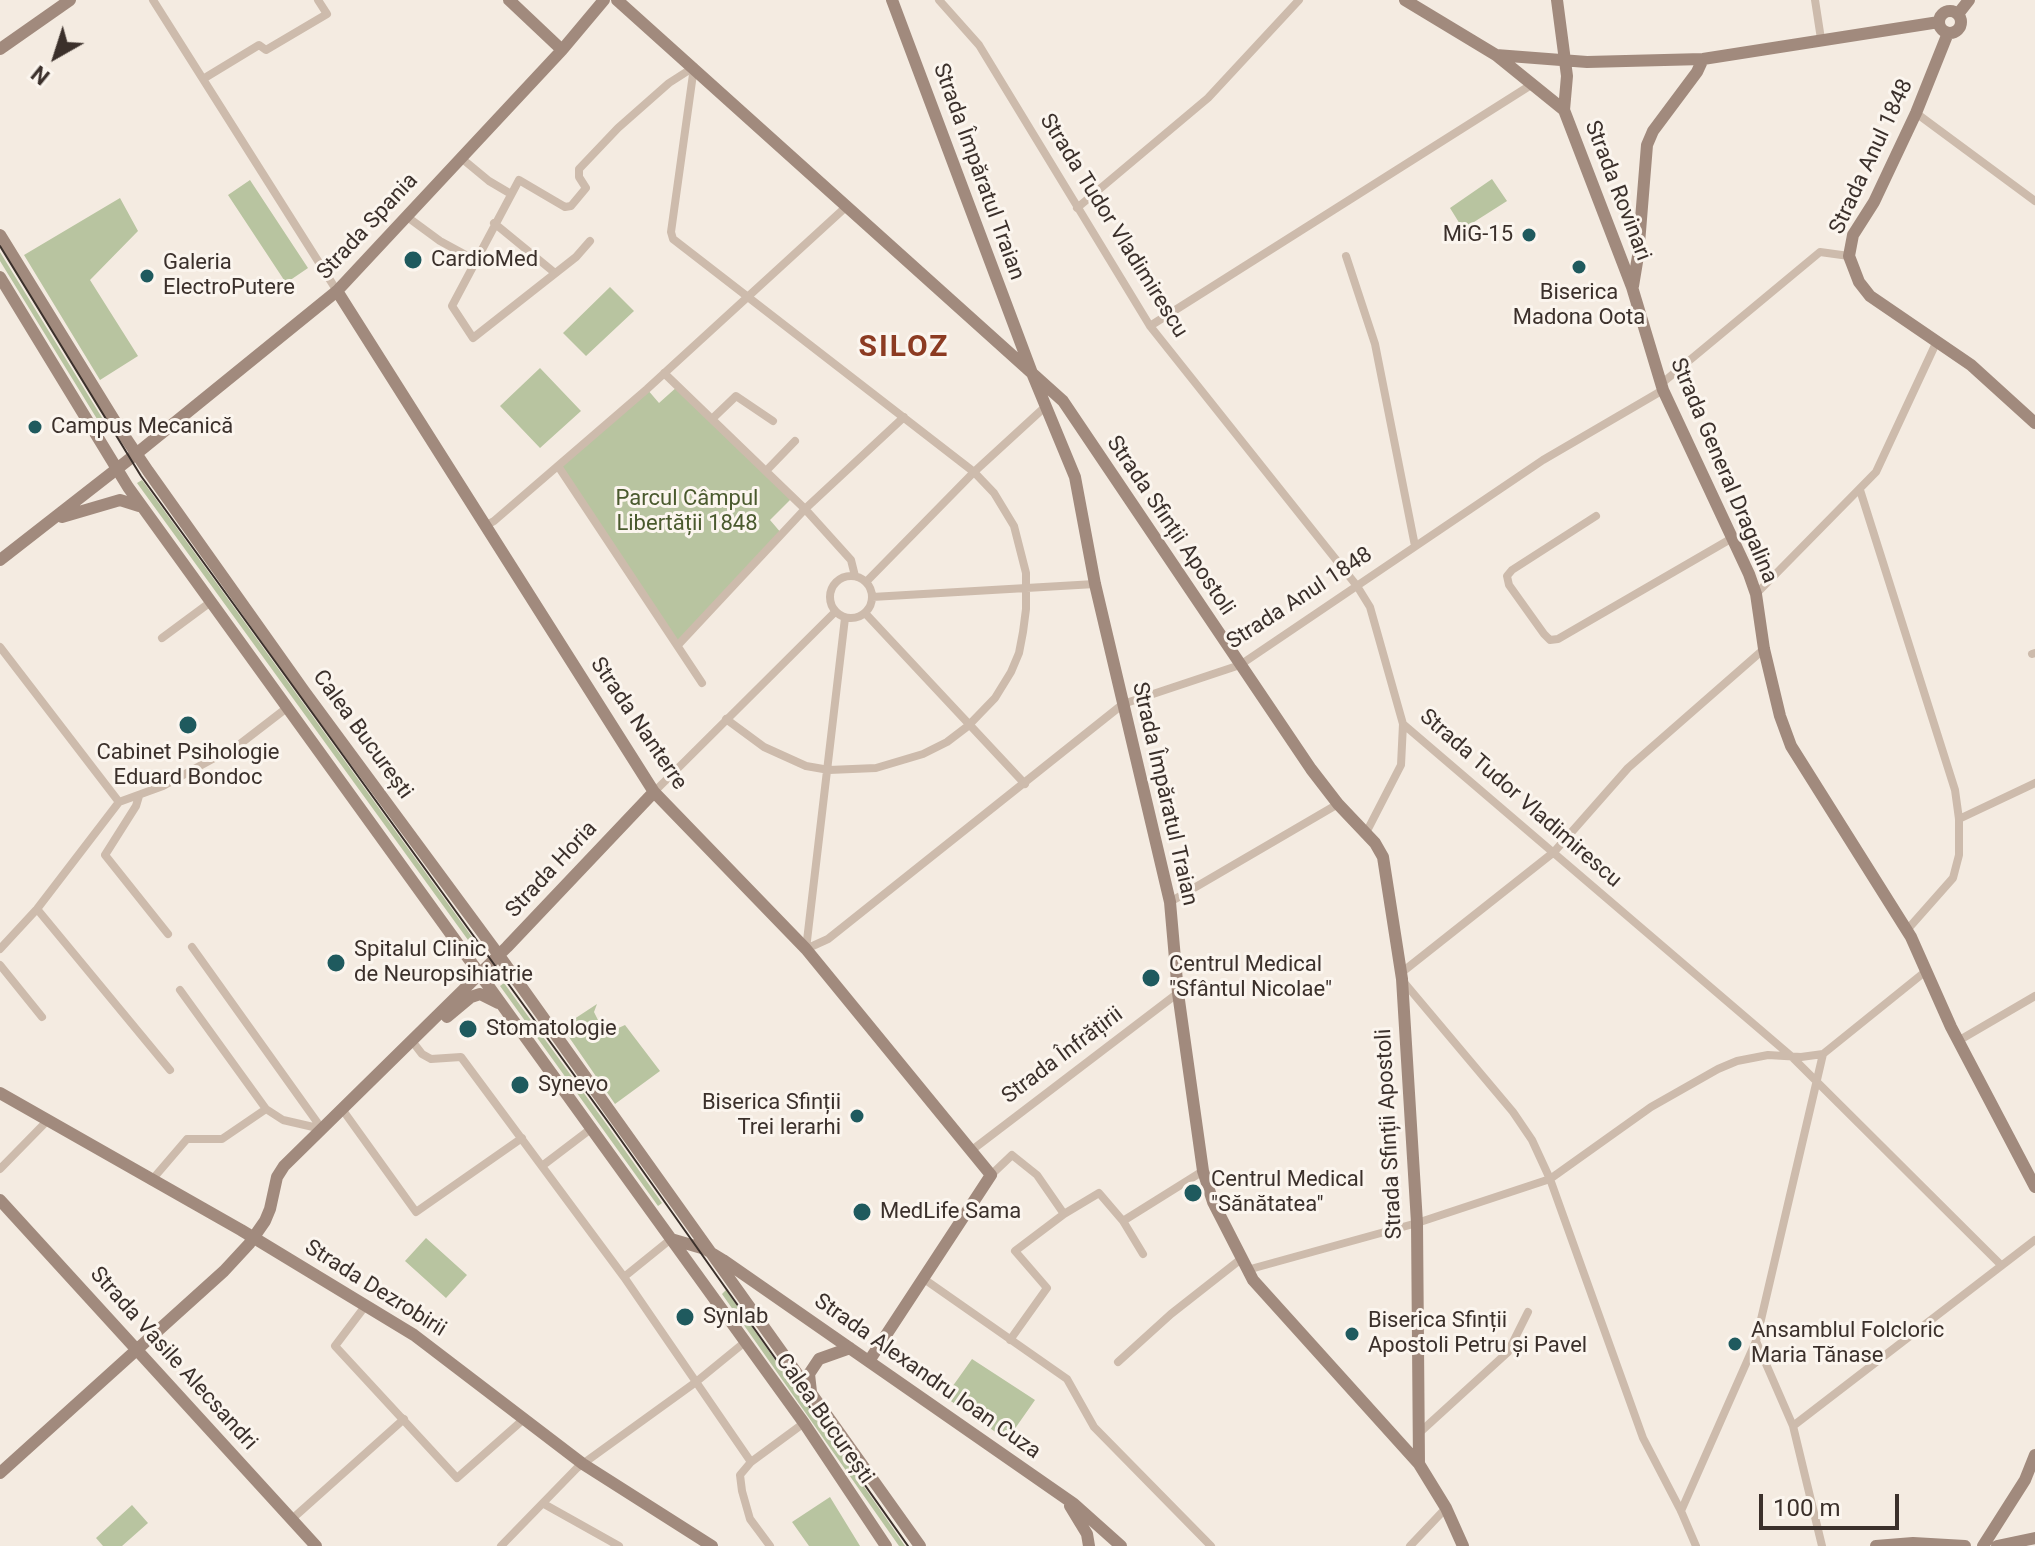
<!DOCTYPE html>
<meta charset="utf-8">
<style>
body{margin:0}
#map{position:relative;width:2035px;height:1546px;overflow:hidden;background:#f4ebe1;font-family:Roboto,sans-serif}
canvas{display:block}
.north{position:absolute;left:16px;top:16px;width:80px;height:80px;-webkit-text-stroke:6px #fbf5ee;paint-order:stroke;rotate:219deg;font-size:22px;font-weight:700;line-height:32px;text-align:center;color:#3b302b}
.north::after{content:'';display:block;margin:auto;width:28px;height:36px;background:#3b302b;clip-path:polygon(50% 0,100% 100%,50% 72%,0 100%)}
.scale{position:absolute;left:1759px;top:1494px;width:140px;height:36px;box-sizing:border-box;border:4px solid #3b302b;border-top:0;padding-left:10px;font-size:24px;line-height:28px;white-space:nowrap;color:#3b302b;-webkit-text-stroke:6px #fbf5ee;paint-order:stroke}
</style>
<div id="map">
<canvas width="2035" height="1546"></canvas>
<div class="north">N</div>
<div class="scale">100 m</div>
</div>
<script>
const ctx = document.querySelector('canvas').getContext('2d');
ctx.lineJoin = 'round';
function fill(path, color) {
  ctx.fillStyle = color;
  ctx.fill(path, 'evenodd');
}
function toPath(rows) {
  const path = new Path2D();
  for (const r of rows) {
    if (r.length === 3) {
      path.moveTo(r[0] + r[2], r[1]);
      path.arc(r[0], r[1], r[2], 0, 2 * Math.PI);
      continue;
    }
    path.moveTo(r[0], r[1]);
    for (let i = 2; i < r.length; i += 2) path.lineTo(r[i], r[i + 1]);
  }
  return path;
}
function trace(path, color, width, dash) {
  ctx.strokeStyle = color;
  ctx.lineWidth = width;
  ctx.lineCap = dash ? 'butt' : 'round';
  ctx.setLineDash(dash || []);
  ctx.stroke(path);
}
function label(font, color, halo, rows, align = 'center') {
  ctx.font = font + ' Roboto,sans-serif';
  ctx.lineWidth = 6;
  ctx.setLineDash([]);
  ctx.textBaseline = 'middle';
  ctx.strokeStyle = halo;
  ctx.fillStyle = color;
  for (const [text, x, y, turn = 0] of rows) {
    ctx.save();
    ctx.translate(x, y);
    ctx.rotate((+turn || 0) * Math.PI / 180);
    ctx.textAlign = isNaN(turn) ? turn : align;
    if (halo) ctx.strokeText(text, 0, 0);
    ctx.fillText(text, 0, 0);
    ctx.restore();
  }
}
fill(toPath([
 [1492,179,1507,201,1463,229,1450,208],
 [250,180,308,268,286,283,228,195],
 [120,198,138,231,90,280,138,356,100,380,24,255],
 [0,252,109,429,105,432,0,261],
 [610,287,634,311,586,356,563,333],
 [540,368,581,411,540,448,500,406],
 [678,386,793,497,770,520,782,534,678,645,558,466,647,389,659,403],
 [142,480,472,937,468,940,137,483],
 [504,983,607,1125,662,1203,658,1206,500,986],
 [597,1004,594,1012,601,1026,612,1031,625,1025,660,1071,615,1104,562,1027],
 [426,1238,467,1275,446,1298,405,1261],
 [726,1290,881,1511,905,1546,899,1546,722,1294],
 [972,1359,1035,1400,1007,1440,945,1397],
 [830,1497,860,1546,809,1546,792,1522],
 [132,1505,148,1523,122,1546,103,1546,96,1538]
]), '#b8c4a0');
trace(toPath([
 [153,0,337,291],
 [939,0,979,45,1150,326,1357,586,1370,607,1403,724,1791,1056,2001,1265],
 [1815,0,1821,39],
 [694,67,671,232,673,239,974,472,994,493,1014,526,1026,573,1026,609,1023,632,1019,653,1011,672,995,698,968,726,947,742,923,754,876,768,829,770,806,766,764,747,726,719],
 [203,79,259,45,266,50,327,14,318,0],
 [1916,113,2035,201],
 [460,157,489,181,511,194],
 [1077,208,1208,98,1299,0],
 [406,216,440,241,475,260],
 [494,223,555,273],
 [590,241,576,257,473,338,452,306,519,180,565,207,571,206,586,188,579,177,579,169,618,128,669,83,694,67],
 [1346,256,1375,344,1415,546],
 [1150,326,1531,85],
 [664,373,805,509,851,560,855,576],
 [1661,384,1820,252,1849,256],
 [712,419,736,396,773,421],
 [558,466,702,683],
 [766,471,795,441],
 [1860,490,1955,790,1959,819,1959,855,1953,878,1907,930],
 [1596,516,1512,570,1507,576,1509,585,1544,634,1550,640,1558,639,1734,537],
 [485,526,494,521,647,389,847,206],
 [851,597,21],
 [866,582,974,472,1046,406],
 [1756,594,1876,472,1937,341],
 [872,597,1095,584],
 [865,613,1025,784],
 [162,638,212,601],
 [678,645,805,509,904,417],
 [0,647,119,802],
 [2032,654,2035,653],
 [654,792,835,612],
 [139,796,136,806,105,855,168,934],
 [119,802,163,786,240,744,288,707],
 [1959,819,2035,783],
 [1367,831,1401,765,1403,724],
 [1170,902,1338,804],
 [37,909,170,1070],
 [192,947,322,1129],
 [0,949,37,909,119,802],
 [806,949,828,939,1123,704,1240,665,1543,460,1663,390],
 [806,949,845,618],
 [0,965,42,1017],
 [1401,973,1554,852,1628,768,1764,649],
 [1402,980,1513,1112,1532,1140,1550,1179,1643,1438,1681,1511,1696,1546],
 [180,990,266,1109,283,1120,322,1129],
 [412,1041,422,1054,431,1059,461,1057,624,1277,751,1462,804,1423],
 [1958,1041,2035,996],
 [342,1109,416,1212,522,1138],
 [972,1150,1178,993],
 [542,1166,592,1128],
 [0,1169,47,1121],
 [991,1175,1012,1155,1037,1175,1064,1214],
 [151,1181,187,1139,222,1139,266,1109],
 [1123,1221,1203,1171],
 [1247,1270,1417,1223,1550,1179,1651,1107,1718,1069,1737,1061,1768,1055,1801,1057,1823,1054,1926,971],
 [624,1277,671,1239],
 [924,1279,1067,1379,1094,1427,1211,1546],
 [366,1305,335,1346,457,1478,525,1418],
 [1010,1340,1047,1288,1015,1251,1064,1214,1099,1193,1123,1221,1143,1254],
 [1756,1341,1793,1426,1822,1546],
 [1118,1362,1171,1314,1241,1259],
 [1793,1426,2035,1240],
 [1418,1434,1508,1352,1528,1312],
 [751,1462,740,1475,742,1491,750,1519,770,1546],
 [544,1504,619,1546],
 [1681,1511,1756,1341,1823,1054],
 [292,1519,404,1419],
 [501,1546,577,1468,696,1382,745,1342],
 [1410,1546,1446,1508]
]), '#cdbbac', 8);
trace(toPath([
 [509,0,562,50],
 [617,0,1063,401,1311,769,1338,804,1375,843,1383,857,1402,979,1417,1223,1419,1464],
 [892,0,1032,373,1075,477,1095,584,1170,902,1178,993,1203,1171,1213,1202,1253,1280,1419,1464,1446,1508,1463,1546],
 [1405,0,1496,55,1564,110],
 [1557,0,1567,76,1564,110,1632,287,1663,390,1749,574,1756,594,1764,649,1780,716,1791,746,1911,937,1951,1027,2035,1187],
 [1950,22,11],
 [1958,14,1969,0],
 [1948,33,1916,113,1874,202,1853,235,1849,256,1859,282,1870,296,1971,365,2035,423],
 [0,49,70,0],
 [1496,55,1587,62,1703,59,1939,22],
 [0,235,119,428,148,471,304,691,498,954,920,1546],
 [0,277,128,487,804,1423,886,1546],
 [1633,286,1638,256,1647,145,1653,131,1697,72,1703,59],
 [337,291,654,792,806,949,991,1175,869,1361],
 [62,517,120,500,139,506],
 [0,560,136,454,337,291,562,50,604,0],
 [447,1017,471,997,480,994,498,1003],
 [0,1093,241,1230,414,1335,583,1464,712,1546],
 [0,1200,316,1546],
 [671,1239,705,1249,723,1260,1074,1504,1121,1546],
 [811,1392,809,1374,819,1359,850,1348],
 [0,1473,224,1271,249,1244,265,1221,270,1209,277,1177,284,1166,507,947,654,792],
 [1070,1506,1087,1534,1089,1546],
 [1876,1546,1913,1543,1965,1546],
 [1983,1546,2025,1480,2035,1455],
 [1997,1546,2035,1538]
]), '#a18a7d', 12);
trace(toPath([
 [0,246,141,476,611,1126,908,1546]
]), '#3b302b', 2);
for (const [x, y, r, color] of [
 [1529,235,8,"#1f5a5e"],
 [413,260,10,"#1f5a5e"],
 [1579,267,8,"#1f5a5e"],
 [147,276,8,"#1f5a5e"],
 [35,427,8,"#1f5a5e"],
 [188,725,10,"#1f5a5e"],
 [336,963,10,"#1f5a5e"],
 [1151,978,10,"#1f5a5e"],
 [468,1029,10,"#1f5a5e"],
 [520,1085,10,"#1f5a5e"],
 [857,1116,8,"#1f5a5e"],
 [1193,1193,10,"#1f5a5e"],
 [862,1212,10,"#1f5a5e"],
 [685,1317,10,"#1f5a5e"],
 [1352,1334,8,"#1f5a5e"],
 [1735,1344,8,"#1f5a5e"]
]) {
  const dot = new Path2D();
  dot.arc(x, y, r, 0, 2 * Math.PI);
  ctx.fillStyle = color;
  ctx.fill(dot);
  trace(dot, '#fbf5ee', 3);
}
label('22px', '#3b302b', '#fbf5ee', [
 ["Strada Anul 1848",1872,157,-65],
 ["Strada Împăratul Traian",978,172,70],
 ["Strada Rovinari",1617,191,69],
 ["Strada Tudor Vladimirescu",1113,226,58],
 ["Strada Spania",368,227,-47],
 ["Strada General Dragalina",1723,471,67],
 ["Strada Sfinții Apostoli",1170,526,56],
 ["Strada Anul 1848",1300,599,-33],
 ["Strada Nanterre",638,724,56],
 ["Calea București",362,735,54],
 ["Strada Împăratul Traian",1164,794,77],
 ["Strada Tudor Vladimirescu",1520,799,41],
 ["Strada Horia",552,870,-47],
 ["Strada Înfrățirii",1063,1056,-37],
 ["Strada Sfinții Apostoli",1390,1134,-93],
 ["Strada Dezrobirii",375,1289,32],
 ["Strada Vasile Alecsandri",173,1359,48],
 ["Strada Alexandru Ioan Cuza",927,1377,35],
 ["Calea București",824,1419,55]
]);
label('22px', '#3b302b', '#fbf5ee', [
 ["MiG-15",1513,235,"right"],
 ["CardioMed",431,260],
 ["Galeria",163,263],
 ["ElectroPutere",163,288],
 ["Biserica",1579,293,"center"],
 ["Madona Oota",1579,318,"center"],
 ["Campus Mecanică",51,427],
 ["Cabinet Psihologie",188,753,"center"],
 ["Eduard Bondoc",188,778,"center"],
 ["Spitalul Clinic",354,950],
 ["de Neuropsihiatrie",354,975],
 ["Centrul Medical",1169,965],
 ["\"Sfântul Nicolae\"",1169,990],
 ["Stomatologie",486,1029],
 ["Synevo",538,1085],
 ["Biserica Sfinții",841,1103,"right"],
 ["Trei Ierarhi",841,1128,"right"],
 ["Centrul Medical",1211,1180],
 ["\"Sănătatea\"",1211,1205],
 ["MedLife Sama",880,1212],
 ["Synlab",703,1317],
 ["Biserica Sfinții",1368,1321],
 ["Apostoli Petru și Pavel",1368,1346],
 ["Ansamblul Folcloric",1751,1331],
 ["Maria Tănase",1751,1356]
], 'left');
label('22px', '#4a5a2e', '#fbf5ee', [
 ["Parcul Câmpul",687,499],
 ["Libertății 1848",687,524]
]);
ctx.letterSpacing = '2px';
label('bold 30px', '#8c3b22', '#fbf5ee', [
 ["SILOZ",904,348]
]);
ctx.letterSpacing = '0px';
</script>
